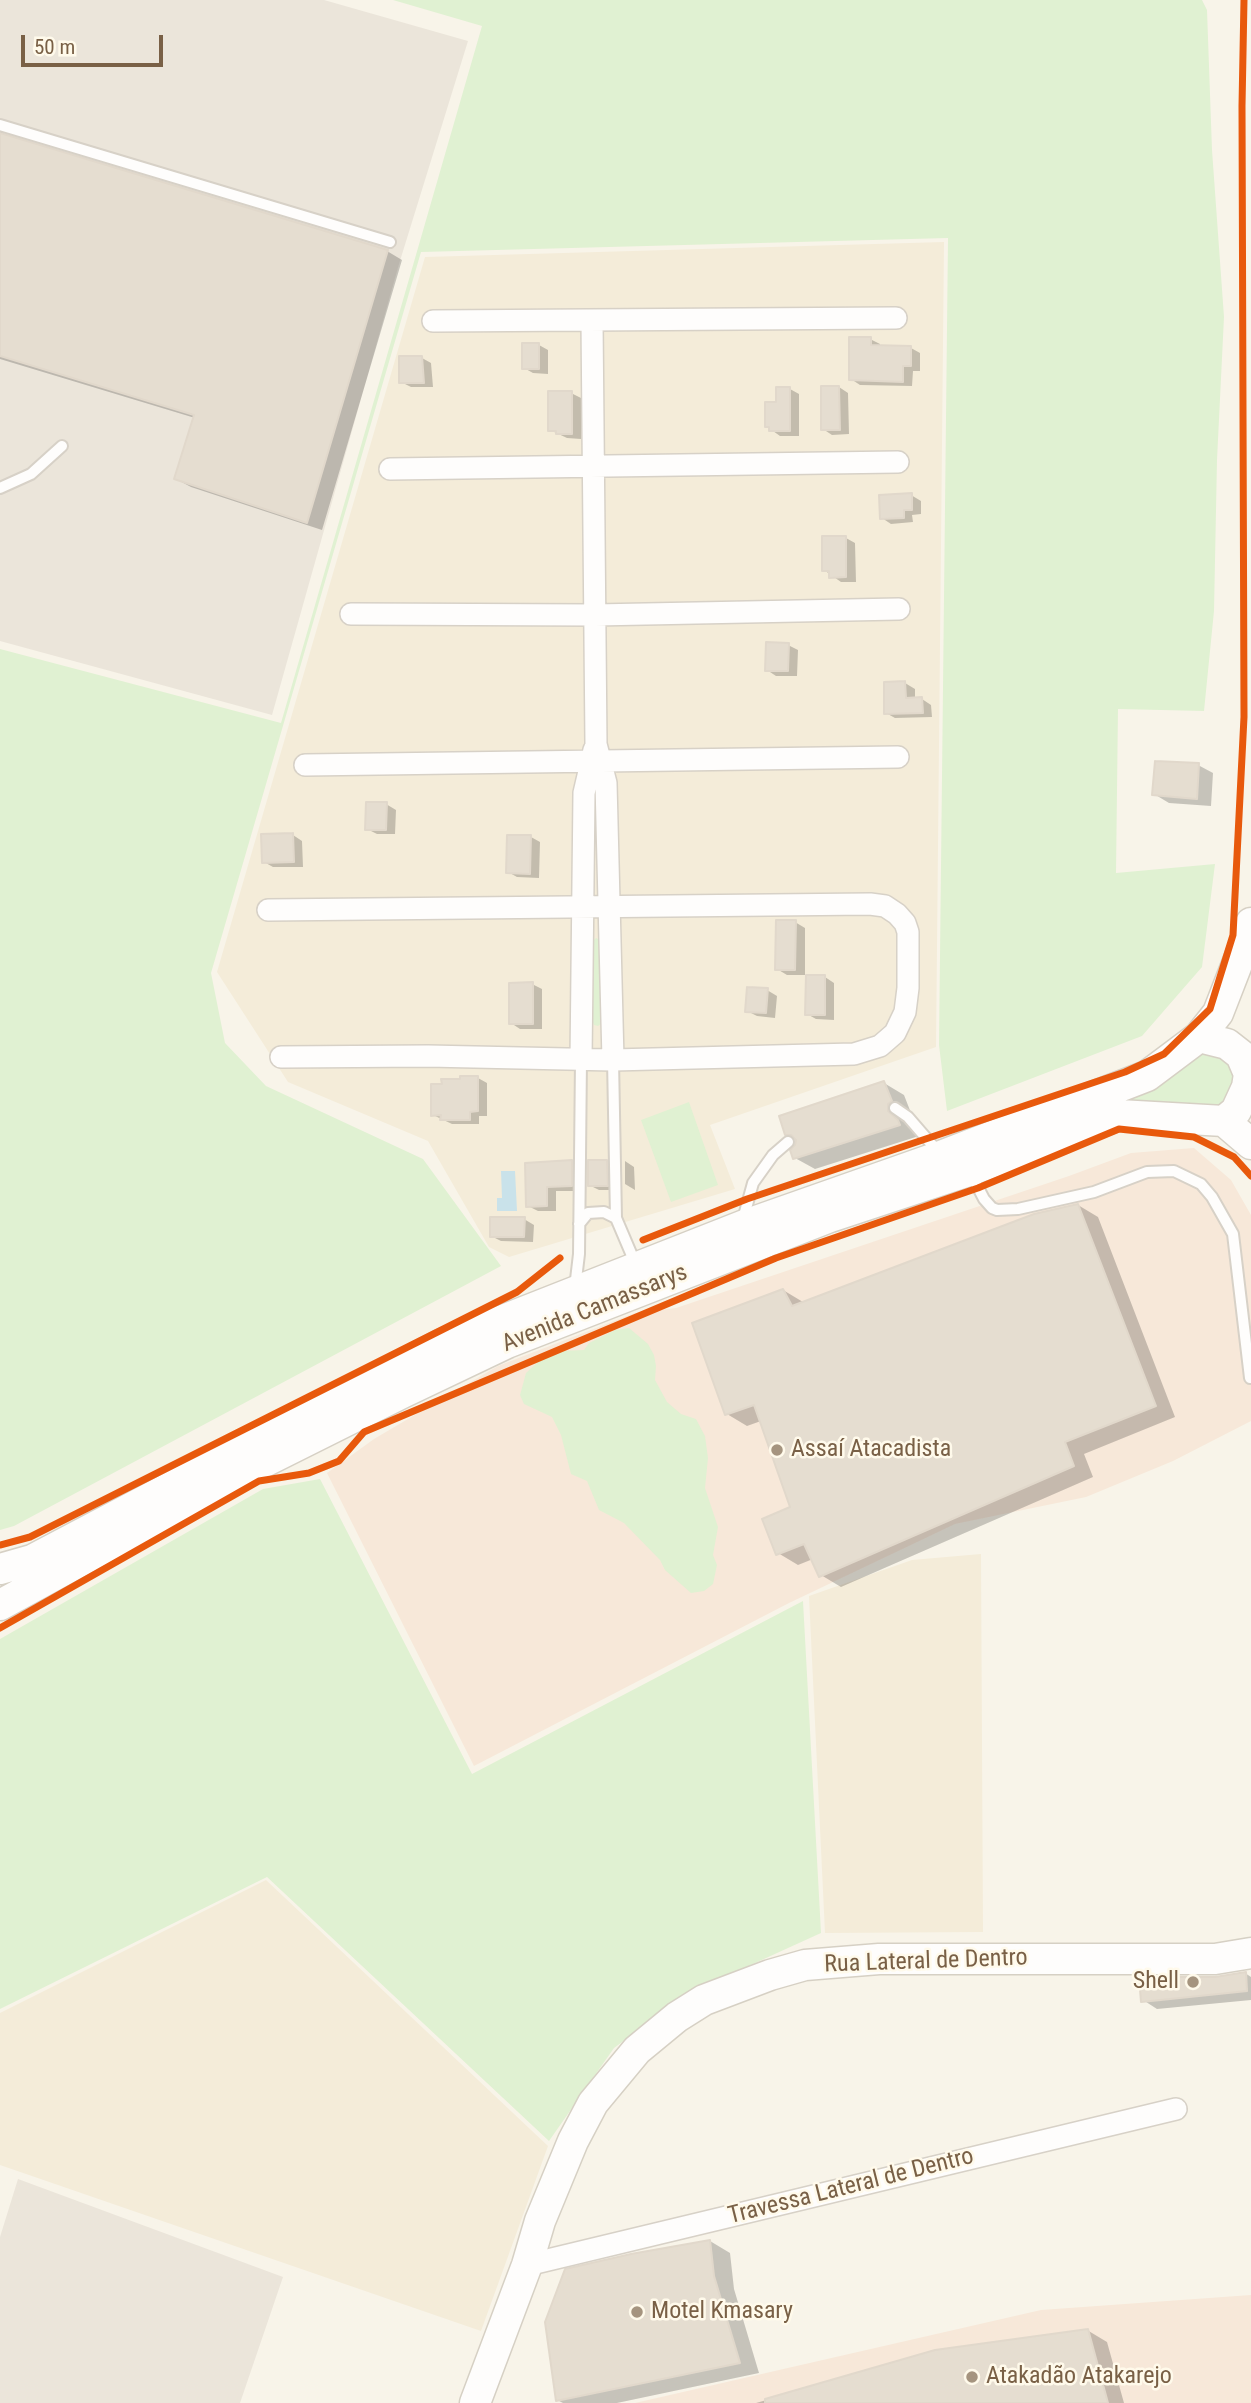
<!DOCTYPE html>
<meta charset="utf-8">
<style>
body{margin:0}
#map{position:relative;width:1251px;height:2403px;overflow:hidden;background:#f8f4e9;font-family:"Roboto Condensed",sans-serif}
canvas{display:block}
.scale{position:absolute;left:21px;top:35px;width:142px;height:32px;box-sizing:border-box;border:4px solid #796046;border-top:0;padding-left:9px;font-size:21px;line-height:24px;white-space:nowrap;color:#796046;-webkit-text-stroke:5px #fffaeb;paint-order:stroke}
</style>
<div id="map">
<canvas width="1251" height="2403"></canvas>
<div class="scale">50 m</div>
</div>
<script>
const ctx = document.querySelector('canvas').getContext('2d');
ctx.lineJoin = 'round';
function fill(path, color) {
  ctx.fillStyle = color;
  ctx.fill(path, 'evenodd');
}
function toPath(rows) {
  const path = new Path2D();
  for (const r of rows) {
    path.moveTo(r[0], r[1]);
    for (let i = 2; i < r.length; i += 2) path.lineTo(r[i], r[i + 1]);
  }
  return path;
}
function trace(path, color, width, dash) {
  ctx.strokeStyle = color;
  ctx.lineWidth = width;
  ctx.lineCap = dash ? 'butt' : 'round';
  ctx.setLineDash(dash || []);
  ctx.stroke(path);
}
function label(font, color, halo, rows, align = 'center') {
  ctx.font = font + ' "Roboto Condensed",sans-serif';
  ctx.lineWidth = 5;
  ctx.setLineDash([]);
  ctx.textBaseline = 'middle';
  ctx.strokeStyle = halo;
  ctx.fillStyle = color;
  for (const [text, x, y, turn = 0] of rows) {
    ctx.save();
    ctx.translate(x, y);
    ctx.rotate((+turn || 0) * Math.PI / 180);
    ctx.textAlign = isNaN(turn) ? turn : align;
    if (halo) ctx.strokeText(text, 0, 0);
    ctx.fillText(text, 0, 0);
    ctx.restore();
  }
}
fill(toPath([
 [944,242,936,1047,710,1125,735,1189,509,1257,489,1247,428,1141,288,1082,217,972,425,257],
 [981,1554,983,1932,825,1933,809,1596,912,1560],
 [266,1880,548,2146,481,2331,0,2165,0,2013]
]), '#f4ecd9');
fill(toPath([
 [1194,1148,1231,1180,1251,1215,1251,1421,1173,1461,1086,1497,955,1524,789,1603,474,1766,327,1473,374,1439,498,1366,635,1313,676,1308,1069,1176,1131,1153],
 [1251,2295,1251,2403,635,2403,1041,2310]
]), '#f7e8d9');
fill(toPath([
 [0,0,324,0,468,41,399,264,272,715,0,641],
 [18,2179,283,2277,240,2403,0,2403,0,2237]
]), '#ebe5da');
fill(toPath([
 [393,0,1202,0,1207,10,1212,150,1224,317,1217,460,1214,611,1204,711,1118,709,1116,873,1215,864,1202,967,1142,1036,947,1111,939,1045,948,238,421,252,211,973,225,1043,266,1086,423,1159,501,1266,14,1526,0,1530,0,649,281,723,482,26],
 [596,938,600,940,602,1023,598,1026,594,1025,592,1020,592,942],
 [1212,1049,1228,1055,1241,1086,1217,1112,1133,1105,1131,1095,1197,1054],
 [689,1102,718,1185,671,1202,641,1120],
 [629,1328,648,1344,654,1355,656,1366,655,1380,667,1402,681,1414,696,1419,705,1436,708,1458,705,1488,718,1527,713,1555,717,1565,713,1584,704,1591,691,1593,665,1570,660,1560,624,1523,599,1510,587,1481,571,1474,561,1435,552,1417,524,1404,520,1395,526,1373,538,1362,561,1351,584,1350,589,1343,615,1330],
 [320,1479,472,1774,803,1601,821,1933,687,1994,614,2048,549,2141,267,1877,0,2009,0,1639,263,1489]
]), '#e0f1d2');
fill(toPath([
 [501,1171,515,1171,517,1211,497,1211,497,1198,502,1198]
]), '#c9e2ea');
fill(toPath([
 [0,131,8,137,387,251,402,260,322,530,191,487,176,479,195,418,0,359],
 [870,339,880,344,880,347,911,348,920,353,920,371,913,371,912,386,860,385,851,379],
 [539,345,548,350,548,374,533,373,524,368],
 [422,358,431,363,433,387,411,387,401,382],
 [839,387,848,393,849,434,832,435,823,429],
 [790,389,799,394,799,436,780,436,766,426,778,404],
 [571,393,581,398,581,439,567,438,550,430],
 [911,495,921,501,921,514,912,515,913,522,891,524,882,518],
 [846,538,855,543,856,582,841,582,824,570],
 [788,645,798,650,797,676,776,676,767,670],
 [905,683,915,689,915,699,922,699,931,705,932,717,895,718,886,713],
 [1198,765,1213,773,1211,806,1169,803,1154,794],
 [386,804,396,810,395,834,377,834,367,829],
 [293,835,302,841,303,867,273,867,264,862],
 [531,837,540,842,539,878,517,877,508,872],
 [795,922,805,928,805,975,787,975,777,969],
 [825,977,834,983,834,1020,816,1019,807,1014],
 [532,984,542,989,542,1029,520,1029,511,1023],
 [767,990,777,996,775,1018,757,1016,747,1011],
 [478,1078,487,1083,487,1116,479,1116,479,1124,452,1124,433,1115,443,1086],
 [884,1083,904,1095,911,1113,908,1116,919,1136,815,1169,795,1158,797,1140,787,1134],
 [625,1161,634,1167,635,1190,625,1184],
 [572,1162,581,1168,581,1191,556,1191,556,1211,538,1211,528,1206],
 [607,1162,616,1167,617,1190,599,1190,589,1185],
 [1078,1205,1098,1217,1175,1417,1084,1454,1093,1477,841,1587,821,1575,813,1559,798,1565,778,1553,792,1508,761,1421,747,1426,727,1414,783,1290,803,1302],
 [524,1219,534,1225,533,1242,501,1241,491,1236],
 [1245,1973,1251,1977,1251,2000,1157,2009,1143,2000,1215,1978],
 [710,2241,730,2253,734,2289,759,2373,617,2403,563,2403,557,2400],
 [1087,2330,1107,2342,1124,2403,756,2403,935,2352]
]), '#0003');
const building = toPath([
 [0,133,388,250,307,523,174,479,194,415,0,356,0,133],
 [849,337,871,337,871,345,911,346,911,366,903,366,903,382,849,380,849,337],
 [522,343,539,343,539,369,522,369,522,343],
 [399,356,422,356,424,383,399,383,399,356],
 [821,386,839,386,840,430,821,430,821,386],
 [776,387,790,387,790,431,769,431,769,427,765,427,765,402,776,402,776,387],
 [548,391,572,391,572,434,556,434,556,431,548,431,548,391],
 [912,493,912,510,904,510,904,518,880,519,879,495,912,493],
 [822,536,846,536,846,577,829,578,829,571,822,571,822,536],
 [766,642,789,643,788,671,765,671,766,642],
 [905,681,906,698,922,697,923,713,884,714,884,682,905,681],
 [1155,761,1199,763,1197,799,1152,795,1155,761],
 [366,802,387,802,386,830,365,830,366,802],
 [293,833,294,862,262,863,261,834,293,833],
 [507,835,531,835,530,874,506,873,507,835],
 [776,920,796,920,795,970,775,970,776,920],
 [806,975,825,975,825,1015,805,1015,806,975],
 [533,982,533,1024,509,1024,509,983,533,982],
 [747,987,768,988,766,1013,745,1012,747,987],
 [460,1076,478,1076,478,1111,470,1112,470,1120,440,1120,441,1115,431,1116,431,1084,442,1084,441,1079,460,1079,460,1076],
 [884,1081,892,1101,888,1104,888,1111,898,1120,900,1125,793,1159,790,1150,795,1145,796,1140,791,1135,785,1135,779,1116,884,1081],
 [572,1160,572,1186,547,1187,547,1206,526,1207,525,1163,572,1160],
 [588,1160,607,1160,608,1186,588,1186,588,1160],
 [1078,1204,1156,1406,1065,1442,1074,1466,819,1577,804,1544,776,1555,762,1519,790,1507,754,1405,725,1415,692,1323,783,1289,792,1306,1034,1214,1078,1204],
 [490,1217,525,1217,524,1237,490,1237,490,1217],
 [1246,1972,1247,1991,1141,2002,1139,1977,1215,1977,1246,1972],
 [710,2240,714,2276,740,2363,556,2401,545,2322,565,2269,631,2254,710,2240],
 [1088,2329,1108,2403,765,2403,765,2399,935,2350,1088,2329]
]);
fill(building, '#e5ddd0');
trace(building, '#e1d8cb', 2);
const lane = toPath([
 [0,125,390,242],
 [0,488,31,474,62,446],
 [613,1060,616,1218,636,1265],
 [895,1108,908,1117,940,1154],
 [971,1174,984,1199,992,1208,997,1210,1018,1209,1094,1192,1147,1172,1174,1171,1201,1184,1212,1197,1233,1234,1250,1378],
 [742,1223,753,1183,773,1155,788,1142],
 [579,1224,588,1213,604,1212,616,1218],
 [575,1288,579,1254,581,1060]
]);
const street = toPath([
 [433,321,896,318],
 [592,321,596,744,606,783,613,1060],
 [390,469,898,462],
 [351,614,595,615,899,609],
 [305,765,898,757],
 [268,910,870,904,885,906,897,914,905,923,908,932,908,988,905,1012,895,1033,880,1046,854,1054,613,1060,428,1056,281,1057],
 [581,1060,584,793,594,750],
 [527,2265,1176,2109]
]);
const secondary = toPath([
 [1199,1037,1227,1044,1241,1055,1249,1074,1247,1087,1236,1111,1224,1121],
 [1224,1121,1251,1144],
 [0,1569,32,1560,442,1344,742,1226,941,1156,1147,1076,1199,1037,1218,1013,1248,936,1251,923],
 [0,1605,240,1474,402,1393,507,1343,830,1217,969,1171,1119,1115,1224,1121],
 [475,2403,527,2265,540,2221,573,2141,593,2103,637,2050,677,2017,704,2000,770,1975,805,1965,879,1959,1215,1959,1251,1953]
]);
trace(lane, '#d7d1c7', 14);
trace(street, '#d7d1c7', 24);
trace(secondary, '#d6d0c4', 33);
trace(lane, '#fefdfc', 10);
trace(street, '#fefdfc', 21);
trace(secondary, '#fefdfc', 30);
trace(toPath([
 [643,1240,747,1199,1125,1072,1164,1054,1210,1009,1233,935,1244,717,1242,106,1244,0],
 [0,1545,30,1537,517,1292,560,1258],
 [0,1628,259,1481,309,1473,339,1461,364,1432,776,1258,978,1188,1119,1129,1194,1137,1234,1157,1251,1176]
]), '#e8590c', 7);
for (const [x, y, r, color] of [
 [777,1450,7,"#a5947f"],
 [1193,1982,7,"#a5947f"],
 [637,2312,7,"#a5947f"],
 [972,2377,7,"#a5947f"]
]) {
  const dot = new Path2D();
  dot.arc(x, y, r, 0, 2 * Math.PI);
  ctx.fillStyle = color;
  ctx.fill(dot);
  trace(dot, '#fffaeb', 2.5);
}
label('24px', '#796046', '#fffaeb', [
 ["Avenida Camassarys",595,1309,-22],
 ["Rua Lateral de Dentro",926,1962,-2],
 ["Travessa Lateral de Dentro",851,2187,-14]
]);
label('24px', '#796046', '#fffaeb', [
 ["Assaí Atacadista",791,1450],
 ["Shell",1179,1982,"right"],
 ["Motel Kmasary",651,2312],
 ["Atakadão Atakarejo",986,2377]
], 'left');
</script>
